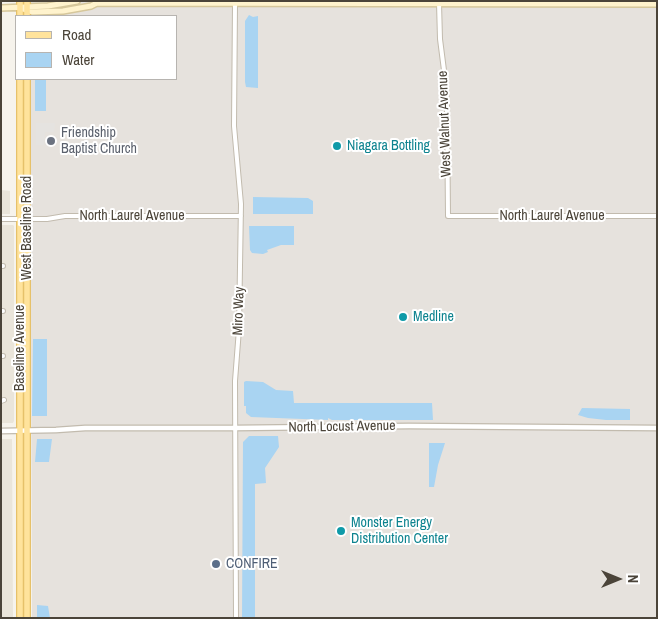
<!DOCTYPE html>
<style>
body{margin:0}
#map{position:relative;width:658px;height:619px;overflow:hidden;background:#f6f3ec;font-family:"Archivo Narrow",sans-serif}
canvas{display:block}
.frame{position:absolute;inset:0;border:2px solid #4b4439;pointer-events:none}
.legend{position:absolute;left:15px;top:15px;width:162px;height:65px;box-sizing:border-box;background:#fff;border:1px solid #b7b4b0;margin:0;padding:6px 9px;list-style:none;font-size:15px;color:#4b4439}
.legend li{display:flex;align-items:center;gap:10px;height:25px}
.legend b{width:25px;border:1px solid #b7b4b0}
.north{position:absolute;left:593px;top:554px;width:50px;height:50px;-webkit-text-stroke:4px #fff;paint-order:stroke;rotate:90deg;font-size:14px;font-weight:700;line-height:20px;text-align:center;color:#4b4439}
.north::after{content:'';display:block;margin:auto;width:18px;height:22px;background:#4b4439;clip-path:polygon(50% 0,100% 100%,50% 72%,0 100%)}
</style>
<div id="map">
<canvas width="658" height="619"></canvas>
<div class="frame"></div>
<ul class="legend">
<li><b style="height:6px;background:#ffe39c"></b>Road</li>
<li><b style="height:14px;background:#a9d4f2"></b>Water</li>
</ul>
<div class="north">N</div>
</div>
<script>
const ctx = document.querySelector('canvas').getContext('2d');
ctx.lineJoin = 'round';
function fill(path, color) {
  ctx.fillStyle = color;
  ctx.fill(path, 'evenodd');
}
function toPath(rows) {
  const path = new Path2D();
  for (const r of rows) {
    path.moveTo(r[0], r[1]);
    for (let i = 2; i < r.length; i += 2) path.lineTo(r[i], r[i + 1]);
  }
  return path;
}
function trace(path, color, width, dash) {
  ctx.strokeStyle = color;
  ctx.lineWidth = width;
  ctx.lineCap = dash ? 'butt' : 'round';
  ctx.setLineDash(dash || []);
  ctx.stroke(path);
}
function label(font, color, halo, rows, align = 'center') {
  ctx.font = font + ' "Archivo Narrow",sans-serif';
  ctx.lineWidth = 4;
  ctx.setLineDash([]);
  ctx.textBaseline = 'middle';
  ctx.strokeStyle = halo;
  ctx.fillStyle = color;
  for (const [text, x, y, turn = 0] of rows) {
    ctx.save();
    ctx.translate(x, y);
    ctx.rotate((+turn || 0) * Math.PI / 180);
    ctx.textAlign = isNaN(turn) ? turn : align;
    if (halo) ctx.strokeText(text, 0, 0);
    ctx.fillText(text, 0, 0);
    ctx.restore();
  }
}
fill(toPath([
 [1,190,10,191,10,214,1,214],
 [1,225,13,225,14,226,14,421,13,423,1,423],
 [1,439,12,439,13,618,1,618]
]), '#eae5da');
fill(toPath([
 [30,1,657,1,657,618,32,618,30,79,176,79,176,16,30,16]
]), '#e6e2dd');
fill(toPath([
 [36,123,55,123,54,132,45,132,44,145,36,145]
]), '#e5e3e0');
fill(toPath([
 [249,15,253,17,258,16,258,88,246,87,245,82,245,21],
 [35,79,46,79,46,111,35,111],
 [253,197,308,198,313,201,313,214,253,214],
 [249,226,294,226,294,245,281,245,267,250,268,252,263,254,252,253,250,250],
 [33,339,47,339,47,416,32,416],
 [246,381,263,382,276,390,293,391,294,403,432,403,433,420,332,420,328,418,328,420,251,417,246,413,246,406,244,406,244,382],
 [582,408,630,409,630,420,606,420,588,418,578,415],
 [249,436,278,436,279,447,265,468,266,483,255,484,255,618,242,618,243,442],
 [37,439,52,439,49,462,35,462],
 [429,443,445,443,438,465,434,487,429,487],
 [37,605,48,606,50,618,37,618]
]), '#a9d4f2');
const minor = toPath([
 [439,3,440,39,446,86,447,107,448,216,657,216],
 [235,4,234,126,241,204,239,329,235,381,236,618],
 [1,219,47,219,65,216,241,216],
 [1,266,3,266],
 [1,311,3,311],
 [1,356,3,356],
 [1,401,4,400]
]);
const tertiary = toPath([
 [1,431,56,430,85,428,235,428,409,426,657,428]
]);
const secondary = toPath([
 [1,8,48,6,77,1],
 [20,8,33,12,63,11,91,6,97,3,657,4]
]);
const primary = toPath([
 [20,16,20,1],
 [27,16,27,1],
 [27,79,27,618],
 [20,618,20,79]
]);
trace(minor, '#c2bbae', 6);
trace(tertiary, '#c2bbae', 7);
trace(secondary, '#d6c79b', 8);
trace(primary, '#e6c16a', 8);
trace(minor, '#fff', 4);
trace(tertiary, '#fff', 4.5);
trace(secondary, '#fff3cd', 5);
trace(primary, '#ffe39c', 5.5);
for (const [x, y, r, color] of [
 [51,141,5,"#6b7280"],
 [337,146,5,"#0f9aa8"],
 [403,317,5,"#0f9aa8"],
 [341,531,5,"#0f9aa8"],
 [216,564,5,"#5c6f8a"]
]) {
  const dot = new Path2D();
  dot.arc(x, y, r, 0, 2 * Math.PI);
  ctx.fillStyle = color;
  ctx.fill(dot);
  trace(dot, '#fff', 2);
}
label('14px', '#4b4439', '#fff', [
 ["West Walnut Avenue",445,124,-92],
 ["North Laurel Avenue",132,216],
 ["North Laurel Avenue",552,216],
 ["West Baseline Road",27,228,-90],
 ["Miro Way",239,311,-88],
 ["Baseline Avenue",20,348,-90],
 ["North Locust Avenue",342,427,-1]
]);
label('14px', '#5b616d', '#fff', [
 ["Friendship",61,133],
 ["Baptist Church",61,149]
], 'left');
label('14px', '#0d838f', '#fff', [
 ["Niagara Bottling",347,146],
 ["Medline",413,317],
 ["Monster Energy",351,523],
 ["Distribution Center",351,539]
], 'left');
label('14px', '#4e5e75', '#fff', [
 ["CONFIRE",226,564]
], 'left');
</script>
